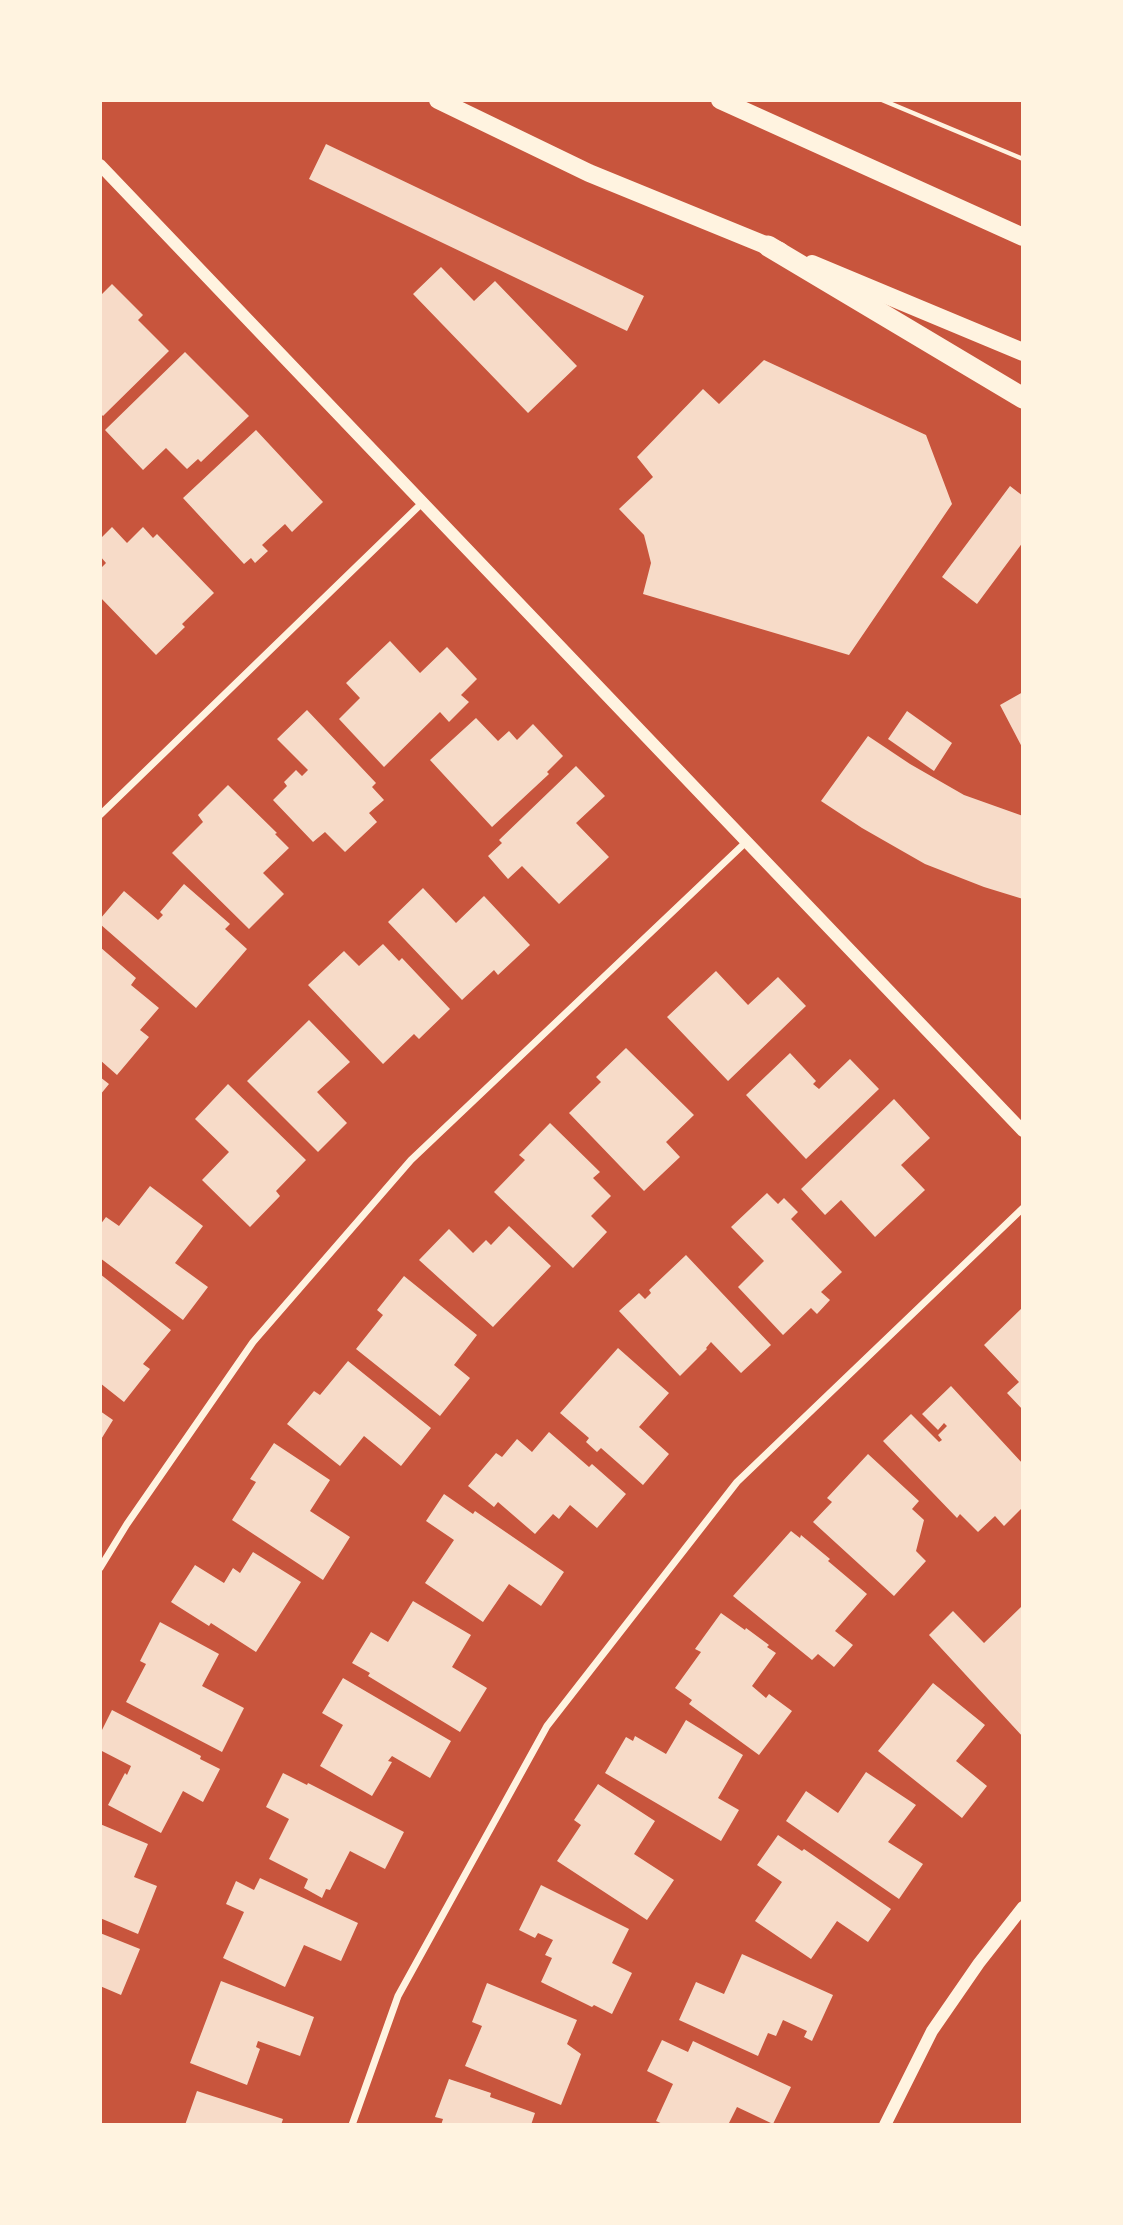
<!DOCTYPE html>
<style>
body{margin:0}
#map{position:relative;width:1123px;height:2225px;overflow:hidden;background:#c8553d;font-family:"Source Sans 3",sans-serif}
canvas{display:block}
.frame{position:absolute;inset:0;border:102px solid #fff3e0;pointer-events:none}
</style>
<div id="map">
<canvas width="1123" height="2225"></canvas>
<div class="frame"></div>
</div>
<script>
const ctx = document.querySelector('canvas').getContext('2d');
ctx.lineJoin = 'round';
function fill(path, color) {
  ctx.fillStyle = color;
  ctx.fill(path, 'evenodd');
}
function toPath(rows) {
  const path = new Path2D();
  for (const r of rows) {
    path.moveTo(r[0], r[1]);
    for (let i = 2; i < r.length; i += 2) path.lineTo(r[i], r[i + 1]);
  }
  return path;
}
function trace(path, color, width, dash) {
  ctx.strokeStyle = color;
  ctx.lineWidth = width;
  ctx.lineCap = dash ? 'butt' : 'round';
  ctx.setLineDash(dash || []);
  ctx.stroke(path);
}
fill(toPath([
 [326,144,644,296,627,331,309,179],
 [441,267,474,301,495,281,577,366,528,413,413,294],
 [112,284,143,315,138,320,169,351,103,416,100,413,100,296],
 [185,352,249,416,201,462,198,459,187,469,166,448,143,470,105,430],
 [764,360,926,435,952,504,849,655,643,594,651,563,644,535,619,509,653,477,637,457,703,389,719,404],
 [256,430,323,502,292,532,285,524,262,545,268,551,255,563,251,558,244,564,183,498],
 [1010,486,1023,496,1023,542,977,604,942,577],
 [112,527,127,543,143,527,153,538,157,534,214,593,182,624,185,627,156,655,100,597,100,569,106,563,100,556,100,539],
 [390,641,420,673,447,647,477,679,461,695,469,702,449,722,440,712,384,767,339,719,360,698,346,683],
 [1023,692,1023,749,1000,705],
 [307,710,376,783,372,787,384,800,369,813,377,822,345,852,325,832,313,842,273,800,287,786,284,782,296,770,302,776,308,770,277,739],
 [907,711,952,743,934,771,888,739],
 [476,718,498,741,509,731,517,740,533,724,563,756,547,772,549,774,492,827,430,760],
 [868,736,910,764,964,795,1023,816,1023,899,984,887,925,864,862,828,821,801],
 [576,766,605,796,576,823,609,857,559,904,522,866,508,879,488,856,502,843,499,840],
 [228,785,277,833,275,834,289,848,263,873,284,894,249,929,172,853,203,822,198,815],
 [184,884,230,924,225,929,247,949,196,1008,100,924,100,919,124,891,158,920,163,915,160,912],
 [423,888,456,923,484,896,530,945,498,975,494,970,462,1000,388,922],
 [383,944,399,961,402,958,450,1009,419,1039,414,1034,383,1064,308,985,344,951,359,966],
 [100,947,136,978,131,985,159,1008,140,1030,149,1037,117,1075,100,1060],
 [716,971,748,1005,778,977,806,1006,728,1081,667,1017],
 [309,1020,350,1062,317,1092,347,1123,318,1152,247,1081],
 [626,1048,694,1115,666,1142,680,1157,644,1191,569,1113,601,1082,596,1077],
 [790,1053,816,1081,813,1084,819,1089,850,1059,879,1089,806,1159,746,1095],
 [100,1077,109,1084,100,1095],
 [228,1084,306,1160,276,1191,280,1196,250,1227,202,1180,229,1152,195,1119],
 [894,1099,930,1138,901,1165,925,1190,875,1237,841,1200,825,1215,801,1189],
 [550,1123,600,1172,593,1178,611,1196,591,1216,607,1232,573,1268,494,1192,525,1160,519,1155],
 [150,1186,203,1226,175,1263,208,1287,183,1320,100,1258,102,1249,100,1247,100,1225,106,1217,119,1226],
 [767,1193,778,1204,784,1198,798,1212,791,1219,842,1272,821,1292,830,1300,817,1314,811,1308,783,1335,738,1287,764,1261,731,1227],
 [509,1226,551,1266,493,1327,419,1260,449,1229,473,1253,486,1240,491,1245],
 [686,1255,771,1345,741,1373,711,1342,706,1348,707,1349,680,1376,619,1311,639,1293,645,1299,651,1293,649,1290],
 [100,1274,171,1330,143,1364,150,1369,124,1402,100,1383],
 [404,1276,477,1335,454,1365,470,1378,440,1416,356,1349,383,1315,377,1310],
 [1023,1307,1023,1410,1007,1393,1019,1382,984,1345],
 [618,1348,669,1393,639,1427,669,1454,643,1485,601,1448,597,1452,586,1442,589,1438,560,1413],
 [348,1361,431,1428,401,1466,364,1436,340,1466,287,1424,314,1391,320,1395],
 [951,1386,1023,1464,1023,1507,1004,1526,995,1516,978,1532,960,1514,957,1518,883,1441,911,1414,939,1442,942,1440,938,1435,947,1426,944,1423,938,1430,922,1414],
 [100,1411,113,1420,100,1441],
 [549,1432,589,1467,592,1464,626,1494,597,1528,570,1505,559,1519,553,1514,535,1534,498,1502,494,1507,468,1486,496,1453,502,1457,517,1439,532,1452],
 [274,1443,330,1480,310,1511,350,1537,323,1580,232,1520,256,1482,250,1479],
 [868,1454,919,1501,912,1509,924,1520,916,1551,926,1561,894,1596,813,1522,832,1502,827,1498],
 [444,1494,473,1514,475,1511,564,1572,541,1606,509,1584,483,1622,425,1583,454,1540,426,1521],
 [791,1531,800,1538,801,1535,830,1559,828,1561,867,1594,835,1631,853,1645,834,1667,818,1654,812,1660,733,1596],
 [253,1552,301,1582,256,1652,211,1623,209,1626,171,1602,195,1565,224,1583,233,1568,240,1573],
 [413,1601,471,1635,452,1667,487,1688,460,1732,368,1676,370,1673,352,1663,371,1632,388,1642],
 [1021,1607,1023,1610,1023,1737,929,1635,953,1611,984,1643],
 [721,1613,745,1630,746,1628,769,1645,767,1647,776,1653,752,1686,766,1698,769,1694,792,1711,759,1755,689,1704,692,1700,675,1688,701,1652,695,1649],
 [160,1622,219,1654,202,1686,244,1708,222,1752,126,1702,146,1664,140,1661],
 [343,1678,451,1741,430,1778,392,1756,388,1761,392,1762,372,1796,320,1766,343,1725,322,1713],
 [933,1683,985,1725,956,1761,987,1786,962,1818,878,1751],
 [112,1710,201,1756,200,1759,220,1769,203,1802,183,1791,161,1833,108,1805,125,1773,127,1775,131,1766,100,1750,100,1734],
 [686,1720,743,1755,718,1798,739,1810,721,1841,605,1773,626,1737,633,1741,635,1736,666,1754],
 [866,1772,916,1805,888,1842,923,1864,899,1899,786,1821,806,1791,838,1813],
 [283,1773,307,1785,308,1783,404,1832,385,1869,350,1851,330,1890,326,1889,322,1898,304,1888,308,1879,269,1859,289,1819,266,1807],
 [598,1784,655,1821,634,1854,674,1880,647,1920,557,1861,581,1825,574,1820],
 [100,1824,148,1844,134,1877,157,1886,138,1934,100,1918],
 [778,1835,802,1851,804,1849,891,1909,868,1942,837,1921,811,1959,755,1921,782,1882,757,1865],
 [260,1878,358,1923,341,1961,304,1945,285,1987,223,1958,244,1912,226,1904,236,1881,254,1890],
 [541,1885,629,1929,612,1963,632,1973,612,2014,594,2005,592,2007,541,1982,552,1958,545,1955,553,1940,538,1933,535,1938,519,1930],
 [100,1933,140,1949,121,1995,100,1986],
 [742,1954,833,1995,812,2041,804,2037,807,2031,783,2020,776,2036,768,2033,758,2056,679,2020,696,1982,724,1994],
 [221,1981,314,2017,300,2056,258,2041,256,2047,260,2049,247,2085,190,2063],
 [487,1983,577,2020,567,2044,581,2054,561,2105,465,2066,482,2026,472,2022],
 [662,2040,688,2052,693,2041,791,2087,773,2124,737,2107,728,2125,665,2125,656,2121,673,2084,647,2071],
 [449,2079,491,2093,490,2097,535,2113,531,2125,441,2125,443,2119,435,2117],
 [197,2091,283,2119,281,2125,185,2125]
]), '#f7dbc8');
trace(toPath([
 [882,100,1023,159]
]), '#fff3e0', 4.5);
trace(toPath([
 [100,815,422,503],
 [100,1568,127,1524,253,1342,411,1160,746,842],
 [352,2125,398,1996,547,1726,737,1482,1023,1208]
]), '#fff3e0', 7);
trace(toPath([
 [100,165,1023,1131],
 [885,2125,932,2031,979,1963,1023,1907]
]), '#fff3e0', 12);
trace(toPath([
 [438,100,589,173,780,251],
 [720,100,1023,237],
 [812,264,1023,352]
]), '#fff3e0', 18);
trace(toPath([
 [768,246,1023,398]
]), '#fff3e0', 21);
</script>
